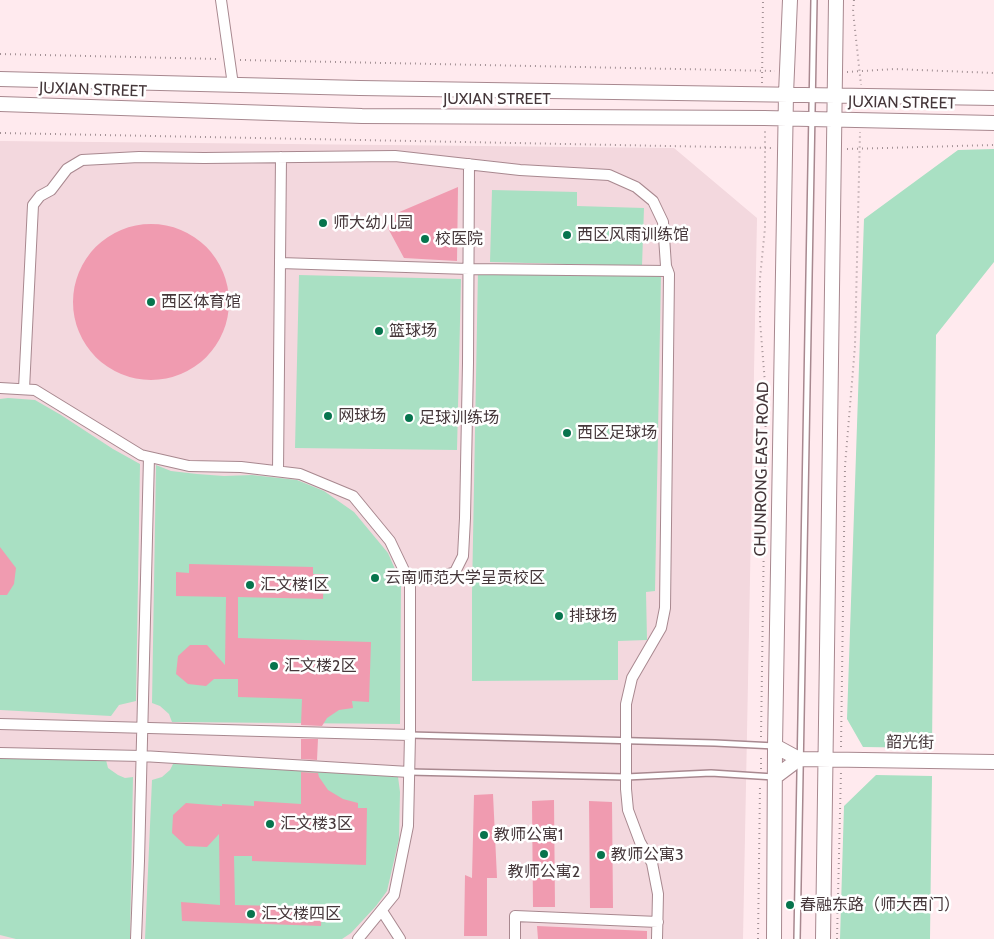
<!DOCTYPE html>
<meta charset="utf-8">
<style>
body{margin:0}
canvas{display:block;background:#ffeaee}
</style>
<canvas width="994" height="939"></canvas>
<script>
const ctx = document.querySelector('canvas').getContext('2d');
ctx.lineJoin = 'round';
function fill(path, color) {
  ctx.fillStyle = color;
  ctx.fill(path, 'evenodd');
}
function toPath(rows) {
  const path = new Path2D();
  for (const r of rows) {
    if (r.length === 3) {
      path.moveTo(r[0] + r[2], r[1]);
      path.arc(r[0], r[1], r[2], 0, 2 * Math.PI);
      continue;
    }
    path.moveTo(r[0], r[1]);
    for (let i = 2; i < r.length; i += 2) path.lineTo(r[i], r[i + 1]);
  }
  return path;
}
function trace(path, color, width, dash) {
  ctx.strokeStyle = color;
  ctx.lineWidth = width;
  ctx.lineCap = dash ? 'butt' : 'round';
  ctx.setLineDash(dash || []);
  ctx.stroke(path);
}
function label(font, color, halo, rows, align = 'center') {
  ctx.font = font + ' Cabin,"Noto Sans SC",sans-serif';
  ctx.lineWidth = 5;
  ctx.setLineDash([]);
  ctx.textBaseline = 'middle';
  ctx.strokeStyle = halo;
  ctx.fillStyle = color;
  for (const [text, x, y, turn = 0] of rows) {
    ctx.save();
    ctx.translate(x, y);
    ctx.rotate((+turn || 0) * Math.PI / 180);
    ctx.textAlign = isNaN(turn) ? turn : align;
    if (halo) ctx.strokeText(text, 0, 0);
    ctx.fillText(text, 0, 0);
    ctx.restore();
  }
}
fill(toPath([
 [0,141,674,148,757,218,743,939,0,939]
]), '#f3d8de');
fill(toPath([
 [994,149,994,262,936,335,932,748,863,747,847,719,864,219,958,150],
 [492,190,577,192,577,206,644,208,642,266,490,262],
 [478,270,661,275,655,591,646,592,647,640,618,641,618,680,472,681,472,593],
 [299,275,461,279,457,450,295,448],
 [8,398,35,400,61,415,113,449,140,464,136,701,119,705,111,716,0,710,0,399],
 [156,465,171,471,197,474,224,476,252,475,297,480,324,491,354,512,388,553,401,583,400,724,172,722,169,714,160,706,152,703],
 [0,754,106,760,108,768,118,775,125,778,133,777,130,939,16,939,0,935],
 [173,764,397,769,400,792,399,839,387,891,376,906,351,933,342,939,145,939,152,780,162,777,170,770],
 [876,775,932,776,930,939,840,939,844,806]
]), '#a9e0c3');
fill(toPath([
 [458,187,457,261,404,258,383,219],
 [151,302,78],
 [0,547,16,568,14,584,7,595,0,595],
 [189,564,313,567,313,574,324,574,323,599,238,597,238,638,371,642,369,702,352,701,353,708,339,710,327,718,322,726,301,725,302,699,238,697,238,679,214,679,206,686,188,684,176,674,178,656,190,645,207,645,225,665,226,597,176,596,176,572,189,573],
 [301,739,318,739,317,760,301,759],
 [301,772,318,773,319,777,328,790,343,799,358,803,358,808,367,808,366,865,252,861,252,856,234,856,235,905,322,907,321,926,182,921,181,902,220,905,219,834,207,847,186,846,172,833,173,815,186,803,222,806,222,804,254,806,254,801,301,804],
 [493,794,497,878,487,878,487,936,464,936,465,875,472,878,474,795],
 [554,800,555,907,533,907,532,801],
 [589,801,612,802,613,908,590,908],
 [537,926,647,931,647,939,538,939]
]), '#f09bb0');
const lane = toPath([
 [410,735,715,743,775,746],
 [409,772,626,777,711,773,774,777],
 [797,939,814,0]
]);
const street = toPath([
 [221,0,233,85],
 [280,263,469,269,668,271],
 [0,388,35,390,141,455,189,466,241,467,300,474,353,496,390,541,410,583,410,735,408,826,394,895,358,939],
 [24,389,33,205,40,196,51,190,67,169,82,160,139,157,204,158,395,156,520,170,609,175,636,187,653,201,663,222,666,266,669,274,665,608,661,628,632,678,626,704,626,789,628,810,640,842,652,863,658,894,657,939],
 [278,471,281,157],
 [408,578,434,579,455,572,463,556,465,518,468,363,469,164],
 [0,724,410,735],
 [0,753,142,756,409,772],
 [382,911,400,939],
 [136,939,139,861,149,457],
 [515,939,515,916,658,922]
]);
const secondary = toPath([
 [0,79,360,88,994,98],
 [0,104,362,116,764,118,994,123],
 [775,746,799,759,994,762],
 [775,777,799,759],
 [774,939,775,746,786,94,790,0],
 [823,939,836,0]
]);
trace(lane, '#a8888f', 8);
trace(street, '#a8888f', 12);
trace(secondary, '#a8888f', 16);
trace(toPath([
 [854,0,853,11,861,85],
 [0,54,220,59],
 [240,60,775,71],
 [847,72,894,69,994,73],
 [762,83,763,0],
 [0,133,772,148],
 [847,149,994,145],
 [761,737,766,396,760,321,760,278,765,228,765,130],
 [841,747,845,466,855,346,860,132],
 [761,769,761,754],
 [758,939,760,784],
 [837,939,841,771]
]), '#a39195', 2, [1, 4]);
trace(lane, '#fff', 5);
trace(street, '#fff', 10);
trace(secondary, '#fff', 14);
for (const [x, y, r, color] of [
 [323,223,5,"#07744d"],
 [567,235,5,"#07744d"],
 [425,239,5,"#07744d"],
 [151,302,5,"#07744d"],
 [379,331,5,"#07744d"],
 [328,416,5,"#07744d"],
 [409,418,5,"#07744d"],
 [567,433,5,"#07744d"],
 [375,578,5,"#07744d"],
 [250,585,5,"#07744d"],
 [559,616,5,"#07744d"],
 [274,666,5,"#07744d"],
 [270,824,5,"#07744d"],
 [484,835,5,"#07744d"],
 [544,854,5,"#07744d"],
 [601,855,5,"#07744d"],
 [790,905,5,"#07744d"],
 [251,914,5,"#07744d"]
]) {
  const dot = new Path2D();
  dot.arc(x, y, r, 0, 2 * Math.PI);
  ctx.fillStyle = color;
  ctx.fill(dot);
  trace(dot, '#fff', 2);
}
label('16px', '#45373a', '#fff', [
 ["JUXIAN STREET",93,90,2],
 ["JUXIAN STREET",497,99],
 ["JUXIAN STREET",902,103,1],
 ["CHUNRONG EAST ROAD",762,469,-89],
 ["韶光街",910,743,1]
]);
label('16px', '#45373a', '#fff', [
 ["师大幼儿园",333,223],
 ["西区风雨训练馆",577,235],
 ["校医院",435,239],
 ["西区体育馆",161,302],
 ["篮球场",389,331],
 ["网球场",338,416],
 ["足球训练场",419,418],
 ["西区足球场",577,433],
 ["云南师范大学呈贡校区",385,578],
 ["汇文楼1区",260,585],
 ["排球场",569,616],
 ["汇文楼2区",284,666],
 ["汇文楼3区",280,824],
 ["教师公寓1",494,835],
 ["教师公寓3",611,855],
 ["教师公寓2",544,872,"center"],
 ["春融东路（师大西门）",800,905],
 ["汇文楼四区",261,914]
], 'left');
</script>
